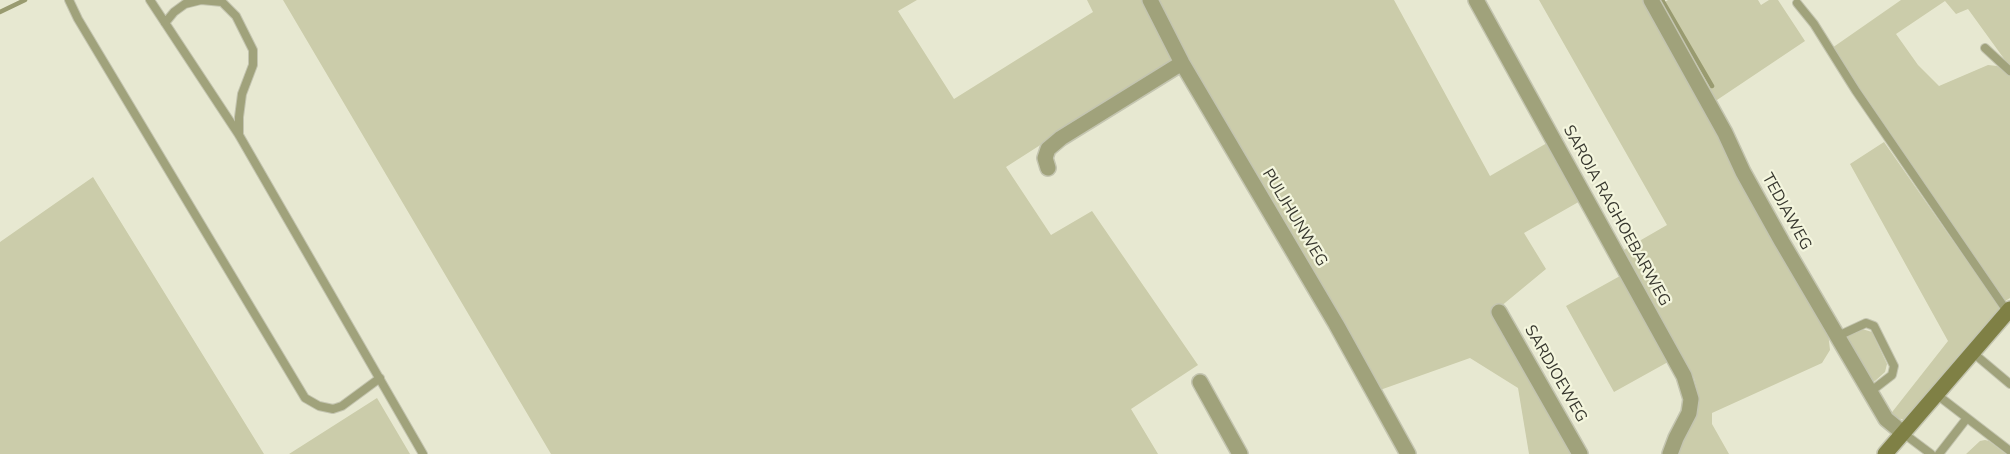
<!DOCTYPE html>
<style>
body{margin:0}
canvas{display:block;background:#e7e8d1}
</style>
<canvas width="2010" height="454"></canvas>
<script>
const ctx = document.querySelector('canvas').getContext('2d');
ctx.lineJoin = 'round';
function fill(path, color) {
  ctx.fillStyle = color;
  ctx.fill(path, 'evenodd');
}
function toPath(rows) {
  const path = new Path2D();
  for (const r of rows) {
    path.moveTo(r[0], r[1]);
    for (let i = 2; i < r.length; i += 2) path.lineTo(r[i], r[i + 1]);
  }
  return path;
}
function trace(path, color, width, dash) {
  ctx.strokeStyle = color;
  ctx.lineWidth = width;
  ctx.lineCap = dash ? 'butt' : 'round';
  ctx.setLineDash(dash || []);
  ctx.stroke(path);
}
function label(font, color, halo, rows, align = 'center') {
  ctx.font = font + ' "Nunito Sans",sans-serif';
  ctx.lineWidth = 4.5;
  ctx.setLineDash([]);
  ctx.textBaseline = 'middle';
  ctx.strokeStyle = halo;
  ctx.fillStyle = color;
  for (const [text, x, y, turn = 0] of rows) {
    ctx.save();
    ctx.translate(x, y);
    ctx.rotate((+turn || 0) * Math.PI / 180);
    ctx.textAlign = isNaN(turn) ? turn : align;
    if (halo) ctx.strokeText(text, 0, 0);
    ctx.fillText(text, 0, 0);
    ctx.restore();
  }
}
fill(toPath([
 [283,0,917,0,898,11,954,99,1093,12,1087,0,1141,0,1173,60,1006,167,1051,235,1092,211,1198,365,1131,409,1158,454,551,454],
 [1155,0,1394,0,1490,176,1547,143,1582,200,1524,233,1546,269,1494,312,1576,454,1529,454,1518,388,1470,358,1380,390,1176,40],
 [1539,0,1656,0,1660,5,1668,0,1758,0,1761,5,1769,0,1778,0,1805,41,1717,100,1704,107,1828,332,1830,350,1822,363,1712,413,1712,424,1729,454,1675,454,1680,442,1697,413,1698,394,1694,378,1622,251,1667,225],
 [1901,0,2010,0,2010,67,1968,9,1956,14,1945,1,1896,34,1918,65,1939,86,1988,65,1997,66,2010,75,2010,298,2005,301,1999,297,1832,48],
 [1884,142,2000,308,1957,357,1909,418,1905,420,1889,416,1948,341,1850,164],
 [93,177,264,454,0,454,0,242],
 [1620,276,1668,362,1614,392,1566,306],
 [1862,329,1872,332,1887,364,1885,372,1875,381,1870,380,1846,340,1849,334],
 [377,398,410,454,289,454],
 [1985,440,1989,441,2006,454,1966,454,1980,441]
]), '#cbccaa');
trace(toPath([
 [1662,0,1712,86],
 [0,12,25,0]
]), '#999b70', 4.5);
const lane = toPath([
 [69,0,78,19,305,398,319,406,333,409,342,406,380,378],
 [150,0,239,135,423,454],
 [1797,3,1814,24,1856,91,2009,314],
 [165,23,174,12,185,4,201,0,222,2,236,16,253,50,253,65,242,94,239,117,239,135],
 [1985,48,2010,71],
 [1838,336,1866,323,1874,326,1894,366,1892,375,1870,392],
 [1972,352,2010,384],
 [1936,394,2010,451],
 [1903,433,1931,454],
 [1939,454,1967,418]
]);
const street = toPath([
 [1150,0,1182,63,1336,324,1408,454],
 [1476,0,1684,376,1691,399,1689,413,1676,438,1670,454],
 [1651,0,1725,133,1743,172,1782,242,1886,419,1903,433],
 [1048,168,1045,158,1048,149,1061,138,1182,63],
 [1499,312,1580,454],
 [1200,382,1240,454]
]);
const secondary = toPath([
 [1885,454,2010,309]
]);
trace(lane, '#c4c5b0', 10);
trace(street, '#c4c5b0', 18);
trace(secondary, '#c4c5b0', 18);
trace(lane, '#a0a27b', 8);
trace(street, '#a0a27b', 15);
trace(secondary, '#7f8045', 15);
label('16px', '#37372e', '#f4f6de', [
 ["TEDJAWEG",1786,212,61],
 ["SAROJA RAGHOEBARWEG",1616,216,61],
 ["PULJHUNWEG",1294,218,59],
 ["SARDJOEWEG",1555,374,60]
]);
</script>
